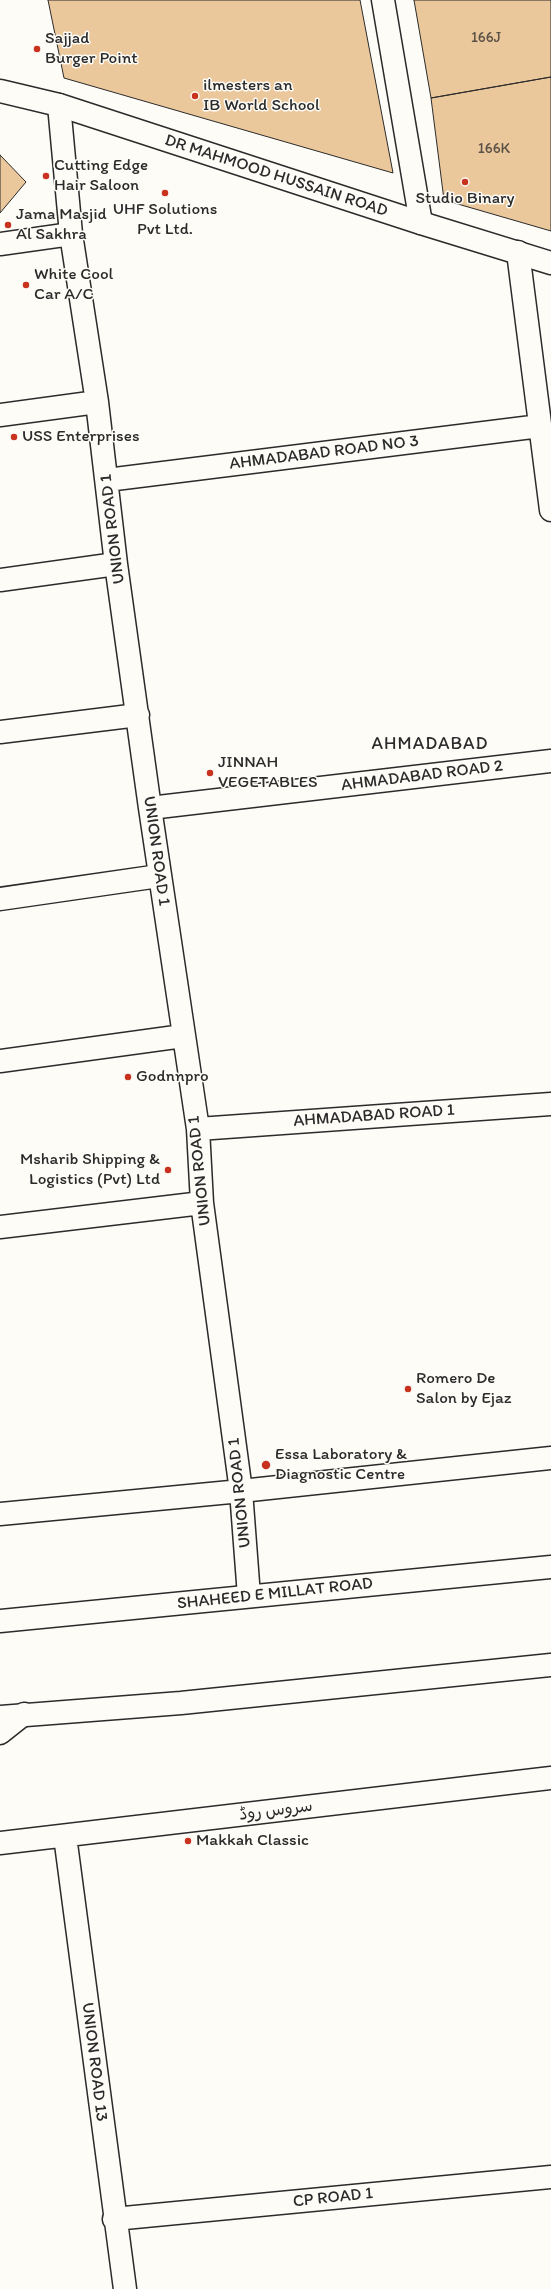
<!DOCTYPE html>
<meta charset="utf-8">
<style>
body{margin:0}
canvas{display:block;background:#fdfcf7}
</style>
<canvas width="551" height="2289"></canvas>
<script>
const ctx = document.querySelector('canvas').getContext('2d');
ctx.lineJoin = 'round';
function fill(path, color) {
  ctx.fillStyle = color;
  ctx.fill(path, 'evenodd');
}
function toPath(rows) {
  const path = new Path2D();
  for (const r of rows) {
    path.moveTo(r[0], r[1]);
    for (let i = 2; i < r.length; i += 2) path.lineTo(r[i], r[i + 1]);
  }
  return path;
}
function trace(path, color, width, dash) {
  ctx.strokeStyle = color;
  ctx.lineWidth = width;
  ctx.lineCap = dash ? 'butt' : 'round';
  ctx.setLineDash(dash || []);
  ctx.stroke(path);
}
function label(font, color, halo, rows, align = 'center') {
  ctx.font = font + ' Itim,"Playpen Sans Arabic",sans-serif';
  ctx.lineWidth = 3;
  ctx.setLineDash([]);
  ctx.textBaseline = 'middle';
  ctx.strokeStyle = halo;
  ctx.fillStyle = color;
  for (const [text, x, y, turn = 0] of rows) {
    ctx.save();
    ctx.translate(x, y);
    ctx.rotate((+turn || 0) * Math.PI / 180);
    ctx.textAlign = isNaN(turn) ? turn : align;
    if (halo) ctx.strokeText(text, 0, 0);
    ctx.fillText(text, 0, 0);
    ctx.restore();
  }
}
const building = toPath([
 [48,0,360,0,393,173,64,78,48,0],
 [414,0,551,0,551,77,431,98,414,0],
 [551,77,551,231,444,200,431,98,551,77],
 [0,155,26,182,0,213,0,155]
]);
fill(building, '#ebc79c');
trace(building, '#2b2b2b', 1);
const minor = toPath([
 [383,0,421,223],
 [59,105,71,234,97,402,116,564,150,808,198,1129,202,1203,241,1491,249,1596],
 [0,244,71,234],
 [518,252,551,510],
 [0,415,97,402],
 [107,480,540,426],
 [0,580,116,564],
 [0,732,138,715],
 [150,808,551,761],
 [0,899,159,876],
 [0,1061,183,1036],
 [198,1129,551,1104],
 [0,1227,202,1203],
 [0,1514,241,1491,551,1458],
 [65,1836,125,2289],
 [0,1843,551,1778],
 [114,2219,551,2177]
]);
const tertiary = toPath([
 [0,91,59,105,421,223,551,263]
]);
const secondary = toPath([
 [0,1733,24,1714]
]);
const primary = toPath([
 [0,1621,551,1567],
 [0,1717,181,1703,551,1665]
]);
trace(minor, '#2b2b2b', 25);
trace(tertiary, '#2b2b2b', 25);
trace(secondary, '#2b2b2b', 25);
trace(primary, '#2b2b2b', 25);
trace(minor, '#fdfcf7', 22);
trace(tertiary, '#fdfcf7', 22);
trace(secondary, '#fdfcf7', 22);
trace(primary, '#fdfcf7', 22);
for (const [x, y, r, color] of [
 [37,49,4,"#c8321e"],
 [195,96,4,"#c8321e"],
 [46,176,4,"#c8321e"],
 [465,182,4,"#c8321e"],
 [165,193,4,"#c8321e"],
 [8,225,4,"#c8321e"],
 [26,285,4,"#c8321e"],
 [14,437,4,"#c8321e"],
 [210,773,4,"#c8321e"],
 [128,1077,4,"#c8321e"],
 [168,1170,4,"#c8321e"],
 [408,1389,4,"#c8321e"],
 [266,1465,5,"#c8321e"],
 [188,1841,4,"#c8321e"]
]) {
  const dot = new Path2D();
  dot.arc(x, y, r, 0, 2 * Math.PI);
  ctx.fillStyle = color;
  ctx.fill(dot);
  trace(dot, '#fdfcf7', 1.5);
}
label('15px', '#5b5247', null, [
 ["166J",486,38],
 ["166K",494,149]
]);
label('17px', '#2b2b2b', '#fdfcf7', [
 ["Sajjad",45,39],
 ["Burger Point",45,59],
 ["ilmesters an",203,86],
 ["IB World School",203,106],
 ["Cutting Edge",54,166],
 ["Hair Saloon",54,186],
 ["Studio Binary",465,199,"center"],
 ["UHF Solutions",165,210,"center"],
 ["Pvt Ltd.",165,230,"center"],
 ["Jama Masjid",16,215],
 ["Al Sakhra",16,235],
 ["White Cool",34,275],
 ["Car A/C",34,295],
 ["USS Enterprises",22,437],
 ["JINNAH",218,763],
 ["VEGETABLES",218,783],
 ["Godnnpro",136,1077],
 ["Msharib Shipping &",160,1160,"right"],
 ["Logistics (Pvt) Ltd",160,1180,"right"],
 ["Romero De",416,1379],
 ["Salon by Ejaz",416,1399],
 ["Essa Laboratory &",275,1455],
 ["Diagnostic Centre",275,1475],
 ["Makkah Classic",196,1841]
], 'left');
label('17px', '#2b2b2b', '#fdfcf7', [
 ["DR MAHMOOD HUSSAIN ROAD",276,176,18],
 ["AHMADABAD ROAD NO 3",324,453,-7],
 ["UNION ROAD 1",113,529,-97],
 ["AHMADABAD ROAD 2",422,776,-7],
 ["UNION ROAD 1",156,851,82],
 ["AHMADABAD ROAD 1",374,1116,-4],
 ["UNION ROAD 1",200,1171,-96],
 ["UNION ROAD 1",240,1493,-96],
 ["SHAHEED E MILLAT ROAD",275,1594,-6],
 ["سروس روڈ",276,1811,-7],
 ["UNION ROAD 13",94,2062,83],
 ["CP ROAD 1",333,2198,-6]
]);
ctx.letterSpacing = '1px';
label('18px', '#2b2b2b', '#fdfcf7', [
 ["AHMADABAD",430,744]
]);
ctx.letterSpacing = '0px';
</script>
